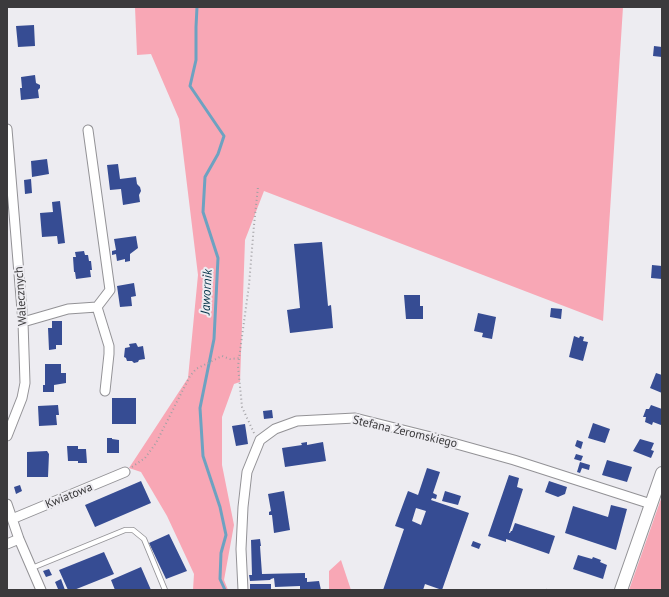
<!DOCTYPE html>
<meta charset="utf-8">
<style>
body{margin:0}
#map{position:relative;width:669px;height:597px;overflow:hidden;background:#edecf1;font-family:"PT Sans",sans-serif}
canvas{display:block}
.frame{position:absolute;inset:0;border:8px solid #3b3a3c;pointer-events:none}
</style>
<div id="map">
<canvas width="669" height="597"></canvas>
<div class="frame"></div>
</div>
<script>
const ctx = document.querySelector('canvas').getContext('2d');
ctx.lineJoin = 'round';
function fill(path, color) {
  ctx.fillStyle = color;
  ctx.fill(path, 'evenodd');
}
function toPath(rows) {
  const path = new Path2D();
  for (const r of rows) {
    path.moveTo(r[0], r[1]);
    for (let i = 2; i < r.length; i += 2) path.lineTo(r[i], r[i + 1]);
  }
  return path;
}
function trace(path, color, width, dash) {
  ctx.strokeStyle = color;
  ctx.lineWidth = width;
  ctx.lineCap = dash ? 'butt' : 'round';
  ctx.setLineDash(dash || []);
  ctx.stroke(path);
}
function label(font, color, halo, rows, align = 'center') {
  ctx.font = font + ' "PT Sans",sans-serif';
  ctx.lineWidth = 4;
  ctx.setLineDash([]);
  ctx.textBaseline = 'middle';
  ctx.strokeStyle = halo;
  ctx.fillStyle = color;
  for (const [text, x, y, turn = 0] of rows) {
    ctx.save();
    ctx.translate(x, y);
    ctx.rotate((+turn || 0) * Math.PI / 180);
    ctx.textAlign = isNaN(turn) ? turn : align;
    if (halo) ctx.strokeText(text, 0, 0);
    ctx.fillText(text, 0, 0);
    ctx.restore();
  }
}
fill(toPath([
 [135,7,623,7,603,321,264,191,245,240,240,382,234,384,222,417,222,465,234,525,224,580,228,590,193,590,194,574,167,516,141,472,129,468,188,378,198,275,179,119,151,54,137,55],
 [662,496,662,590,629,590],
 [341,560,351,590,329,590,329,571]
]), '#f8a7b5');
trace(toPath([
 [197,7,196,27,196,60,190,86,224,136,218,154,205,177,203,212,218,258,214,339,200,408,203,456,220,507,226,535,221,553,220,579,225,590]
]), '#6da2c1', 3);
fill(toPath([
 [34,25,35,46,18,47,16,26],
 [654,46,662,47,662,57,653,56],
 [35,75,36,83,40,85,40,88,38,90,39,98,21,100,20,88,22,88,21,77],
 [47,159,49,174,32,177,31,161],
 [118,164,120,179,136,177,137,184,140,187,141,191,139,195,140,202,123,205,121,189,110,190,107,165],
 [31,179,32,193,25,194,24,180],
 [60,201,65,243,58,244,57,236,42,237,40,213,53,212,52,202],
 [136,236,138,248,130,254,130,261,125,262,125,259,117,261,116,254,112,255,112,251,116,250,114,239],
 [322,242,328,306,331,305,333,328,290,333,287,310,300,308,294,244],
 [84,251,85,255,88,255,89,261,91,261,92,270,90,270,91,277,76,279,75,272,74,272,73,257,76,257,75,252],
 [652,265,662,266,662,279,651,278],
 [134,283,136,296,131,297,132,306,120,307,117,286],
 [404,295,420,295,420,306,423,306,423,319,406,319],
 [551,308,562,309,561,319,550,317],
 [478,313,496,317,492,339,482,337,483,333,474,331],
 [52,321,62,321,62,345,56,345,56,349,49,350,48,328,52,328],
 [574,336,579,338,580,336,584,337,583,341,588,342,583,361,569,357],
 [136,343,138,347,143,346,145,359,139,360,138,362,134,363,132,361,127,361,126,358,124,357,125,348,130,347,129,344],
 [45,364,61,364,61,373,66,373,66,383,54,385,54,392,43,392,43,385,45,385],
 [656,373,662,375,662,393,650,388],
 [112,398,136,398,136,424,112,424],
 [58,405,59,415,56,415,57,425,39,426,38,406],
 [651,405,662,409,661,425,653,422,652,425,645,422,646,417,643,417,646,409,649,409],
 [272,410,273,418,264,419,263,411],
 [593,423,610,429,605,443,588,438],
 [245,424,248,444,236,446,232,426],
 [107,438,112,438,112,439,119,440,119,453,107,453],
 [640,439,654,443,651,450,654,451,651,458,633,451],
 [577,440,583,442,581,449,575,446],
 [307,442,307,445,323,442,326,461,285,467,282,448,302,445,301,443],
 [67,446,78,446,78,449,86,449,87,463,78,463,78,461,68,461],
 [47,451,49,454,48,477,27,477,27,452],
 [576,454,583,456,581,461,574,459],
 [607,460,632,467,627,482,602,475],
 [580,462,590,465,589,470,582,468,580,473,577,472],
 [427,468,440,472,433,493,437,495,436,499,432,498,431,500,469,513,442,590,425,584,423,590,383,590,404,529,395,526,405,499,408,491,418,495],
 [416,508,426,511,421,525,412,521],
 [509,475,519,478,517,487,523,489,509,533,510,533,511,531,512,531,515,523,555,536,549,554,506,539,506,542,488,536],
 [141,481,151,503,95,527,85,505],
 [549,481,567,487,565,494,558,497,545,492],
 [20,485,22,491,16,494,14,487],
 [284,491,290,530,274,533,272,515,269,515,269,512,271,511,268,494],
 [445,491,461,496,458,505,442,501],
 [611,505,627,509,616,550,565,533,573,506,608,517],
 [169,534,187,571,166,579,149,543],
 [260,539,261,546,260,546,262,574,305,573,305,578,307,578,307,582,319,581,321,590,300,590,300,586,275,587,274,578,271,579,270,580,250,581,249,575,252,575,251,540],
 [473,541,481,544,479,549,471,546],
 [104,552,114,574,74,590,68,590,59,570],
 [578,555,592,559,593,557,601,560,600,562,607,565,603,579,573,569],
 [141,567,151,590,115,590,111,580],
 [49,569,52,575,46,577,43,571],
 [61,579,65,590,58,590,58,589,55,582],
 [250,584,271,584,271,590,250,590]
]), '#364c93');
const lane = toPath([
 [32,568,125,530,133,530,144,539,165,590]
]);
const street = toPath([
 [7,129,23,322,25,383,22,398,7,436],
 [97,307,109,346,109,354,105,391],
 [23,322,68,309,97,307,110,290,88,130],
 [7,504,19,539,41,590],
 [12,519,125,472],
 [7,544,19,539],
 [243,590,241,549,243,507,247,472,260,440,275,429,297,421,355,418,435,438,514,460,651,504]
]);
const secondary = toPath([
 [621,590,662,473]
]);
trace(lane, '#939296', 6);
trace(street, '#939296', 11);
trace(secondary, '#939296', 14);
trace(toPath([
 [254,433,242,407,238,366,249,285,254,225,258,187],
 [132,467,145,458,156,443,190,376,196,369,222,356,230,359,240,358],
 [547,590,548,587]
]), '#a2a1a5', 2, [1, 3]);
trace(lane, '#fff', 4.5);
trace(street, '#fff', 9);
trace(secondary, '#fff', 12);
label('12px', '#3b3a3c', '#edecf1', [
 ["Walecznych",21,296,-94],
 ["Stefana Żeromskiego",405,432,13],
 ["Kwiatowa",69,496,-22]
]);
label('italic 13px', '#08364b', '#edecf1', [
 ["Jawornik",207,292,-87]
]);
</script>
